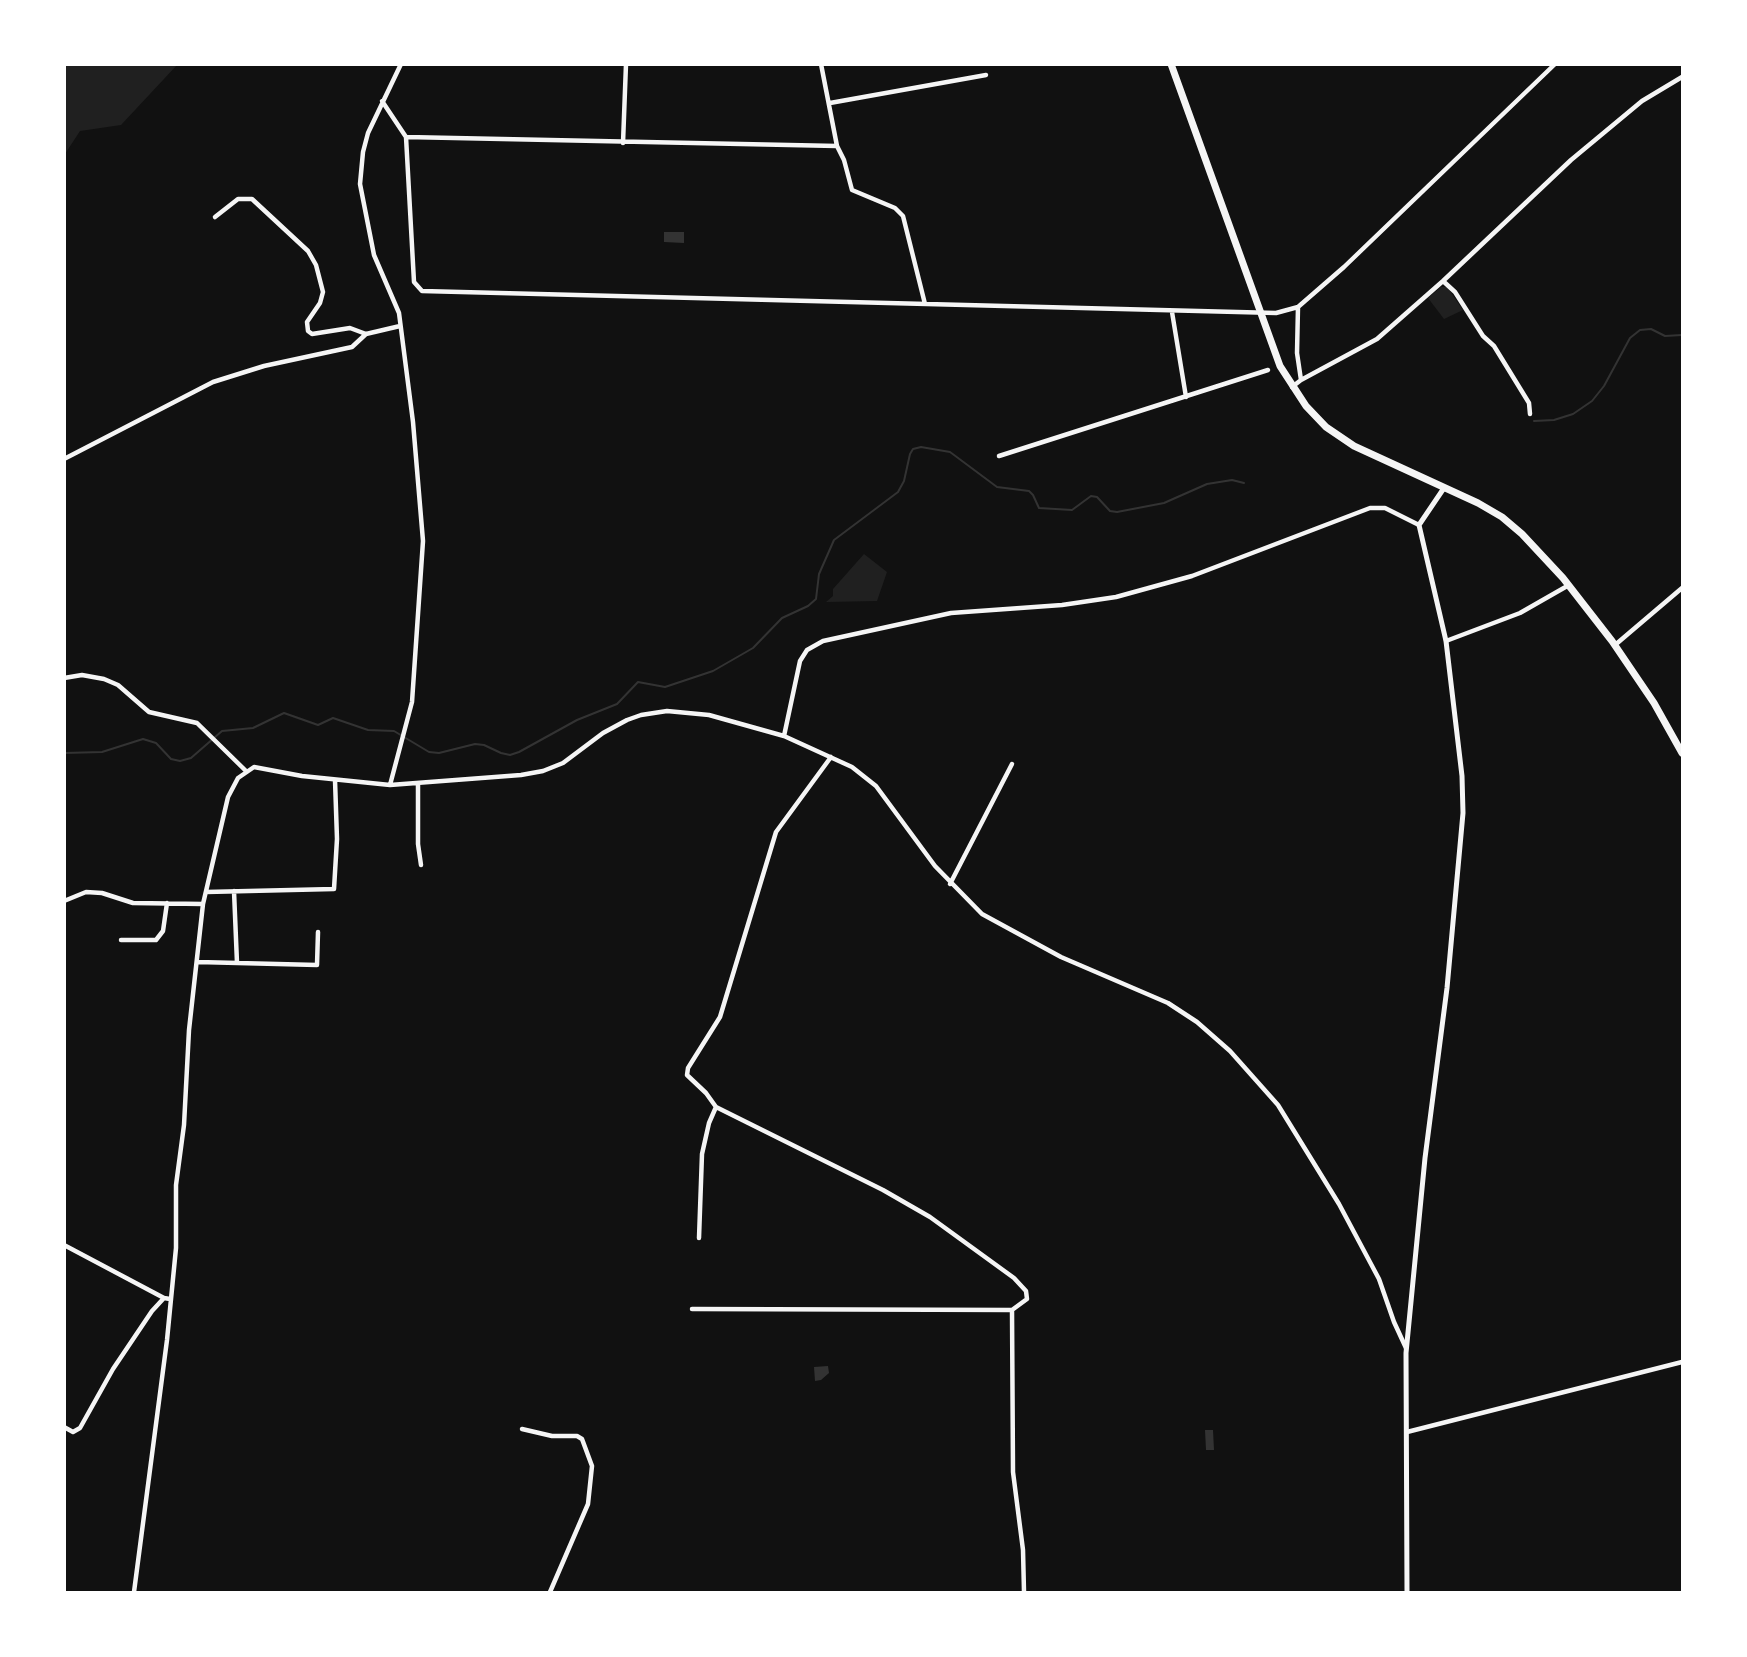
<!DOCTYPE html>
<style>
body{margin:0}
#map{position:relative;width:1747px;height:1657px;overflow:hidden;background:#111;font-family:"Asap Condensed",sans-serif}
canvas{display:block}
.frame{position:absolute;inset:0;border:66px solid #fff;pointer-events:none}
</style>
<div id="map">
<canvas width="1747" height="1657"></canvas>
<div class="frame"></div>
</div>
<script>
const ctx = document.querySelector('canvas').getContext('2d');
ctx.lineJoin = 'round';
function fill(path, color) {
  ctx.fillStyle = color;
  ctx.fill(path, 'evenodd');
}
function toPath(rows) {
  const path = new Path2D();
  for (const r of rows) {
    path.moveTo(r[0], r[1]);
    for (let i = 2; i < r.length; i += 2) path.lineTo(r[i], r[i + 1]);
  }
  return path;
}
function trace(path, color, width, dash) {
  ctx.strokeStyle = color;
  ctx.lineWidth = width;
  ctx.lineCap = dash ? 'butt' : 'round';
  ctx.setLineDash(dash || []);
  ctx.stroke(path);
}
fill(toPath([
 [65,64,177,64,177,65,121,125,80,131,65,154],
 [1441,287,1447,287,1463,310,1444,319,1428,298],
 [864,554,887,572,877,601,826,602,833,596,833,589]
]), '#202020');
fill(toPath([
 [664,232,684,232,684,243,664,242],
 [828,1366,829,1373,821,1380,815,1381,814,1367],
 [1205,1430,1213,1430,1214,1450,1206,1450]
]), '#333');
trace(toPath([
 [1534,421,1554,420,1573,414,1592,401,1604,386,1630,338,1640,330,1651,329,1665,336,1682,335],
 [64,753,102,752,143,739,156,743,171,759,180,761,191,758,222,731,253,728,284,713,318,725,333,718,368,730,394,731,429,752,439,753,475,744,484,745,501,753,510,755,519,752,577,720,617,704,638,682,665,687,713,671,753,648,782,618,808,606,816,599,819,574,834,540,898,492,904,481,910,454,913,449,921,447,950,452,997,487,1029,491,1033,495,1039,508,1072,510,1091,496,1097,497,1110,511,1117,512,1164,503,1207,484,1232,480,1244,483]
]), '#333', 2);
trace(toPath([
 [821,64,837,146],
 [382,101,406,137,837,146,844,160,852,190,895,208,903,216,925,304],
 [830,103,986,75],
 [406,137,414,282,422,291,1276,313,1298,307,1344,267,1555,64],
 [623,143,626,64],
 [215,217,238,199,252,199,308,251,316,265,323,292,320,303,307,322,308,331,312,334,350,328,366,334,400,326],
 [1443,281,1455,292,1483,336,1494,346,1529,403,1530,414],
 [1172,312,1186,397],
 [1301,380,1377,339,1443,281,1571,160,1642,101,1682,77],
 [1292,387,1301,380,1297,353,1298,307],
 [999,456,1268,370],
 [64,459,213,382,264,366,352,347,366,334],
 [1446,641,1520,613,1569,585],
 [1615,645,1682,588],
 [64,678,82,675,104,679,118,685,149,712,197,723,246,771],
 [784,736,800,661,807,650,823,641,951,613,1062,605,1116,597,1192,576,1370,508,1385,508,1419,525],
 [418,783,418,844,421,865],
 [390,785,412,702,423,541,413,422,399,313,374,255,360,184,363,152,368,133,401,64],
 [950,884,1012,764],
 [234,891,237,963],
 [206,892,334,889,337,839,335,780],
 [64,901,86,892,102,893,133,903,203,904],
 [121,940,156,940,163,931,167,903],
 [198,962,317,965,318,932],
 [699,1238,702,1154,709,1123,716,1107],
 [64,1245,164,1298],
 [692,1309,1012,1310,1027,1299,1026,1291,1014,1278,930,1217,883,1190,716,1107,706,1093,687,1075,688,1068,720,1017,776,832,831,757],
 [1012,1310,1013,1472,1023,1550,1024,1592],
 [64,1427,73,1432,80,1428,113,1369,152,1311,164,1298,170,1299],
 [522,1429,552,1436,577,1436,582,1439,592,1466,588,1504,550,1592],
 [1407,1432,1682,1362],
 [134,1592,167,1340,176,1248,176,1185,184,1125,189,1030,203,904,228,797,238,778,254,767,302,776,390,785,521,775,543,771,563,763,603,733,627,720,641,715,667,711,709,715,784,736,852,767,876,786,935,866,982,914,1061,957,1168,1003,1197,1022,1230,1051,1278,1105,1339,1204,1379,1279,1394,1322,1406,1348]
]), '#f5f5f5', 4.5);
trace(toPath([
 [1407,1592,1406,1353,1425,1158,1447,988,1463,813,1462,776,1446,641,1419,525,1444,488]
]), '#f5f5f5', 5);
trace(toPath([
 [1171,64,1280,366,1306,406,1326,427,1354,446,1478,503,1502,517,1522,534,1563,578,1612,641,1654,703,1682,753]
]), '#f5f5f5', 7);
</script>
